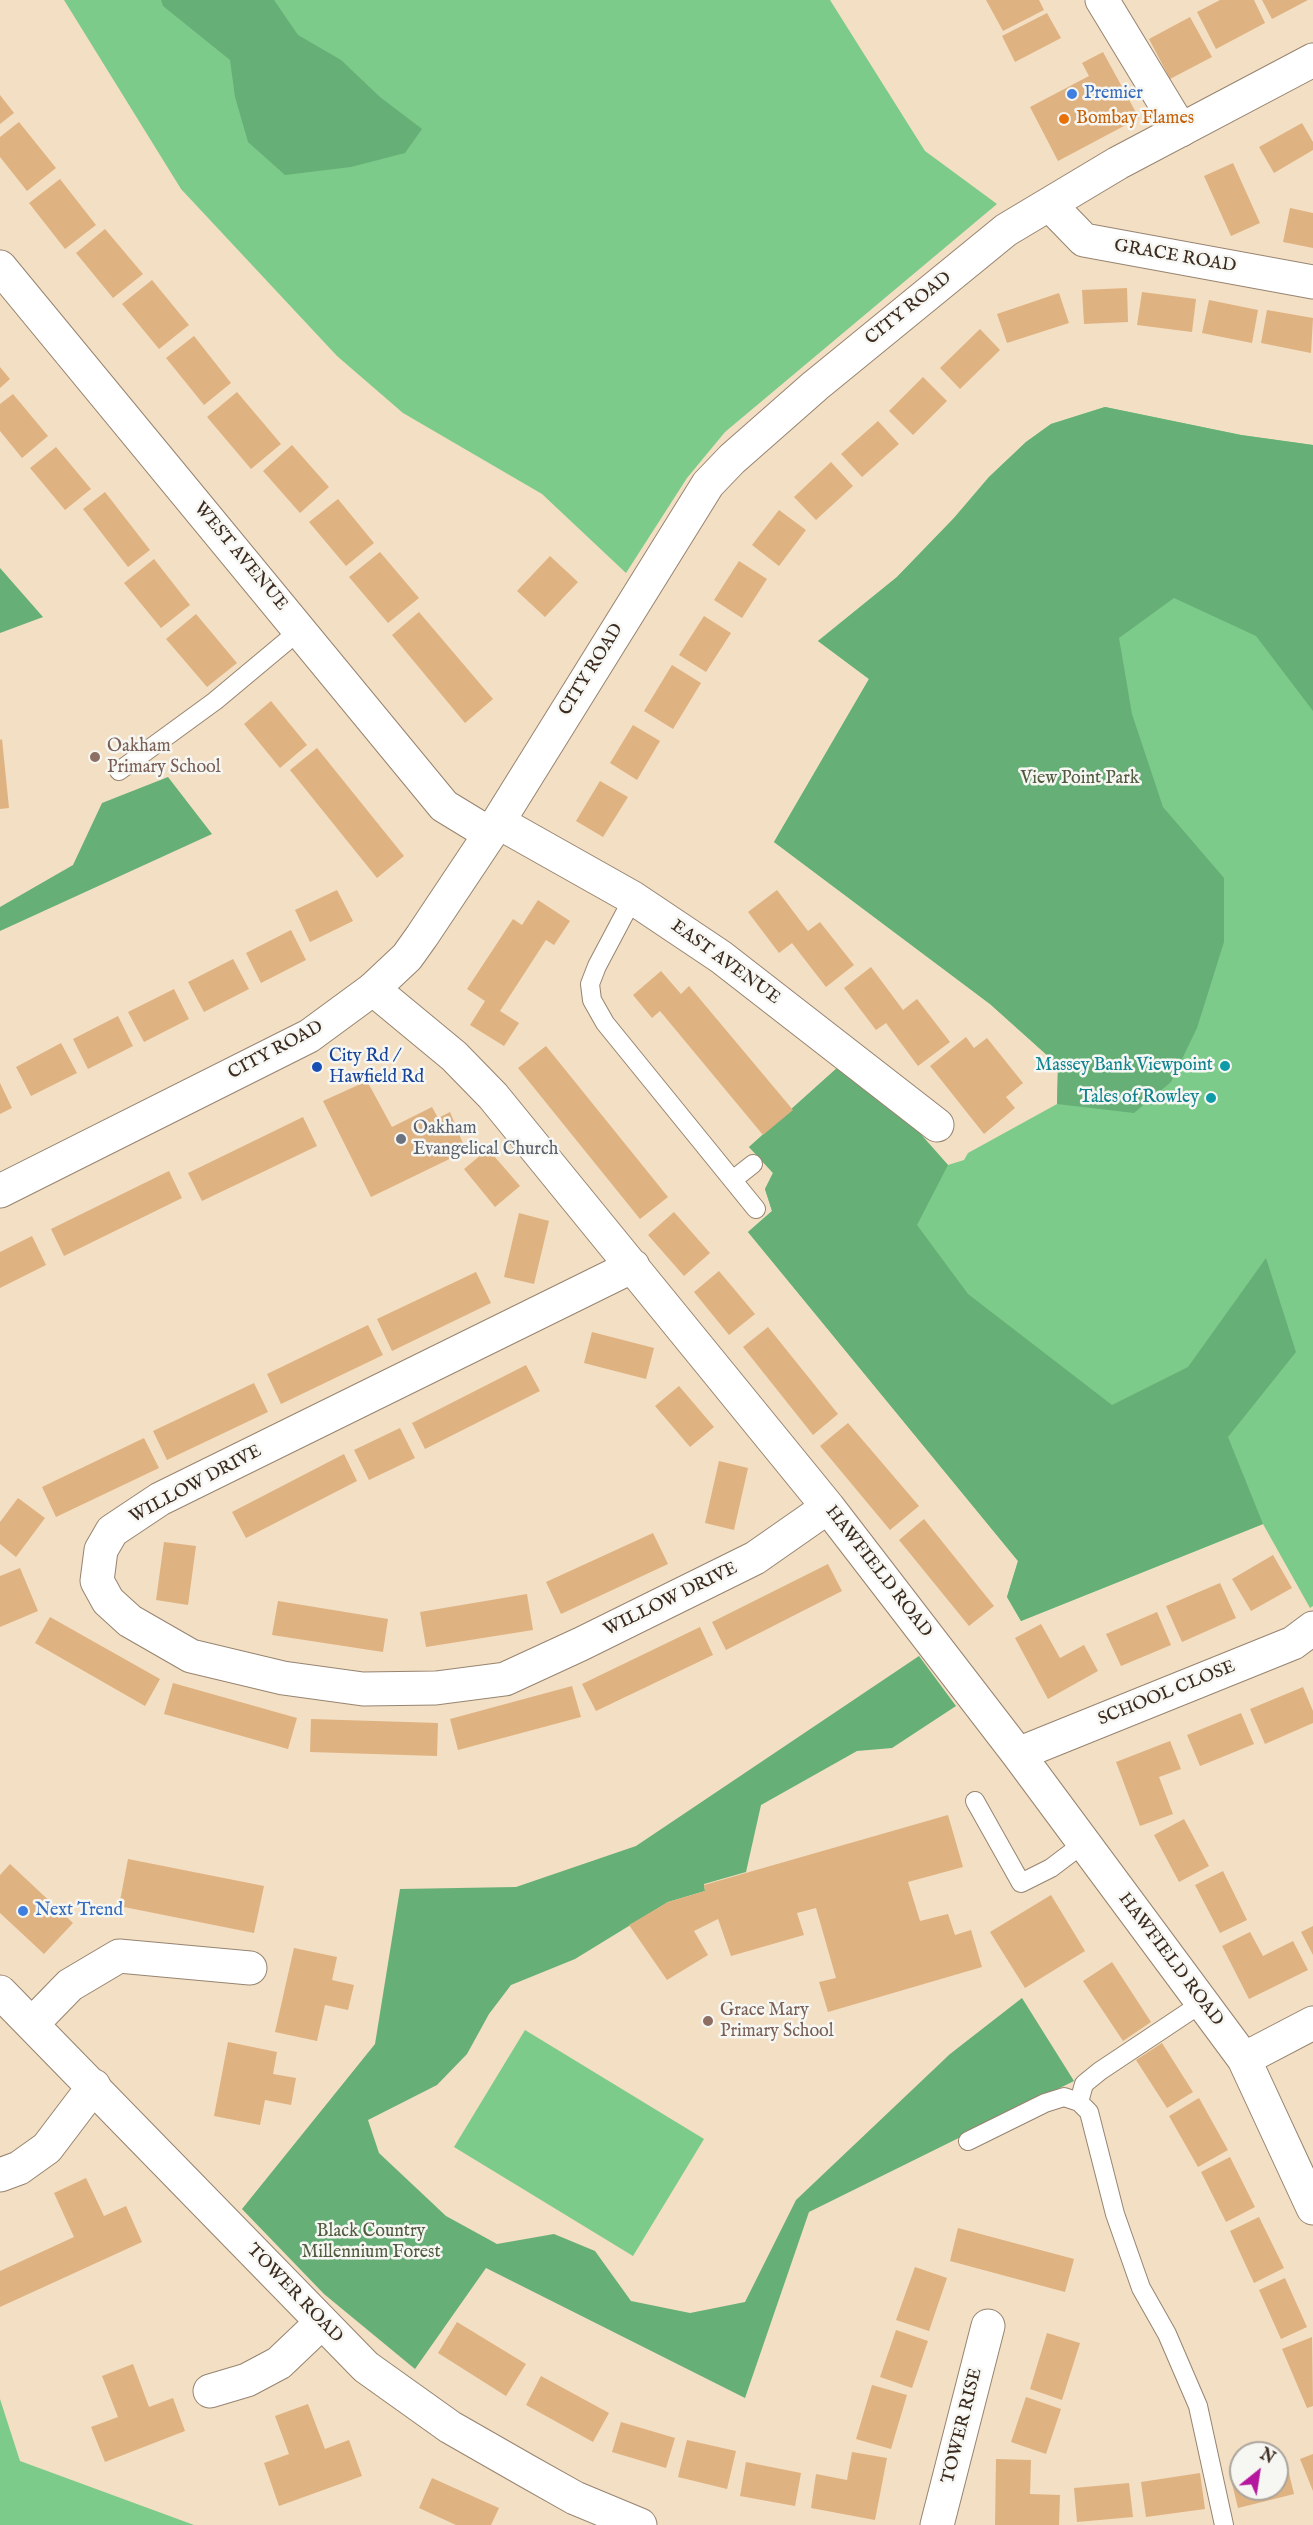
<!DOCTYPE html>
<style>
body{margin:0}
#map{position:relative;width:1313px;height:2525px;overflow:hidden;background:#f3dfc3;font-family:"IM FELL English",serif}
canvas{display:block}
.north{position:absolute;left:1229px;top:2441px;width:60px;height:60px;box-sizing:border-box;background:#f6f6f2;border:2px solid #aba49d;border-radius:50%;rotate:30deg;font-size:16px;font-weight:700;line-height:24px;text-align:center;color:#3b2a1e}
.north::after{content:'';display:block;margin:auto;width:21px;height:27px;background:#b5179e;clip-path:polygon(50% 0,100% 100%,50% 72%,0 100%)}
</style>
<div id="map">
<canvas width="1313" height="2525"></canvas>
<div class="north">N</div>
</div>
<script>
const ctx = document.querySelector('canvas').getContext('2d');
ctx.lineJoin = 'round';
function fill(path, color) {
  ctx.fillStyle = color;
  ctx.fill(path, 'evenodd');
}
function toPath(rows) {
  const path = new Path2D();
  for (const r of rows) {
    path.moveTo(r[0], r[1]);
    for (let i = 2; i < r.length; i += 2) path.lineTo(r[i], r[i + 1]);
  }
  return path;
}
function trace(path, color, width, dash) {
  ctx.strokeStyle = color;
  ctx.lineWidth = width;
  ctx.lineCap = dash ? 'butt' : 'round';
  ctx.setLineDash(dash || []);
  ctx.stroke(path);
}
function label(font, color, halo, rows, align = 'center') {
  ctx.font = font + ' "IM FELL English",serif';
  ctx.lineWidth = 5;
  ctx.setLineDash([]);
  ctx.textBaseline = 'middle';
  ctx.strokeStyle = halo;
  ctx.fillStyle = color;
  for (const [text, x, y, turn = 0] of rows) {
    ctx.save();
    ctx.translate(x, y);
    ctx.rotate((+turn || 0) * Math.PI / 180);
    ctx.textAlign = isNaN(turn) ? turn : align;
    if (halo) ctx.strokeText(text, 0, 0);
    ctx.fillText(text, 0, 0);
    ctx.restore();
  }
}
fill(toPath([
 [64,0,830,0,925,151,997,204,725,432,687,478,626,573,542,494,403,413,337,356,181,189],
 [1105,407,1241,435,1313,445,1313,1606,1310,1608,1263,1524,1021,1621,1007,1597,1018,1561,748,1232,772,1211,765,1189,773,1173,749,1147,837,1068,901,1112,948,1165,964,1160,968,1153,1057,1104,1058,1065,990,1004,774,842,869,679,818,641,897,577,954,518,989,477,1026,442,1051,424],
 [525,2030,704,2139,633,2256,454,2147],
 [0,2399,20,2461,194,2525,0,2525]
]), '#7dcb8a');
fill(toPath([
 [161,0,274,0,298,35,341,60,380,97,422,129,405,153,351,167,285,175,248,142,235,97,230,60,163,6],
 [1105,407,1241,435,1313,445,1313,711,1256,636,1174,598,1119,638,1132,714,1163,807,1224,878,1224,942,1197,1028,1171,1082,1134,1113,1057,1104,1058,1065,990,1004,774,842,869,679,818,641,897,577,954,518,989,477,1026,442,1051,424],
 [0,568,43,617,0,633],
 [168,777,212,834,0,931,0,907,73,865,102,803],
 [837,1068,901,1112,948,1165,917,1225,968,1294,1112,1405,1188,1367,1266,1258,1296,1352,1228,1437,1263,1524,1021,1621,1007,1597,1018,1561,748,1232,772,1211,765,1189,773,1173,749,1147],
 [919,1656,956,1706,892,1748,857,1751,761,1805,746,1872,704,1884,705,1891,668,1902,575,1959,511,1985,489,2014,467,2054,437,2085,368,2120,379,2153,446,2216,497,2244,554,2234,595,2251,631,2301,690,2313,745,2302,796,2200,950,2054,1022,1998,1074,2081,809,2212,745,2398,486,2268,415,2369,324,2294,242,2209,375,2044,400,1889,516,1887,636,1846]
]), '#66af76');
fill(toPath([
 [986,0,1039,0,1044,10,1003,31],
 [1220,0,1254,0,1265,23,1216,49,1197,12],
 [1262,0,1308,0,1272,19],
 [1047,13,1061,38,1015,62,1002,36],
 [1190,17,1212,57,1170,79,1149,39],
 [1103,52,1139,118,1058,161,1030,107,1089,76,1082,63],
 [0,95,14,113,0,124],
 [19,122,56,168,27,191,0,157,0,137],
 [1302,123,1313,142,1313,150,1274,173,1259,147],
 [1233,163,1260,223,1231,236,1204,176],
 [60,179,96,225,65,249,29,203],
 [1290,208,1313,213,1313,248,1283,242],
 [105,229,143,274,113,298,76,253],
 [152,280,189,325,159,349,122,304],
 [1127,288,1128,322,1084,324,1082,290],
 [1142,292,1196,299,1192,332,1137,325],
 [1059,293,1069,323,1007,343,997,314],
 [1209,300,1258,310,1252,343,1202,333],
 [1267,310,1313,318,1311,353,1261,343],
 [980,329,1000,350,960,389,940,368],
 [194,336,231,383,204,405,166,358],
 [0,367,10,379,0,388],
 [923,377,947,401,913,435,889,411],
 [237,392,281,444,251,469,207,417],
 [13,394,48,436,22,458,0,431,0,404],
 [878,421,899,444,862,477,841,454],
 [292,445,329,487,300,513,263,471],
 [56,447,91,489,65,510,30,468],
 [831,462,853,486,816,520,794,497],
 [105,492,150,550,128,567,83,509],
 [338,499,374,543,346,566,309,522],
 [779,510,806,530,779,566,752,545],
 [380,552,419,598,388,623,349,577],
 [550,556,578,582,545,617,517,591],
 [154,559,190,605,161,628,124,583],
 [739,561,767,579,742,618,714,600],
 [419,612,493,699,465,723,392,635],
 [196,614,237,663,207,687,166,639],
 [704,616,731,633,706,672,679,655],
 [672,665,701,683,673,729,644,711],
 [271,701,307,745,280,768,244,724],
 [633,725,660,741,637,780,610,763],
 [2,739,9,808,0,809,0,740],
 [317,748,404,856,377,878,290,770],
 [600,781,628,797,603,837,576,821],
 [337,890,353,921,310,942,295,910],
 [777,890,808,931,820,922,854,965,826,987,792,943,779,953,748,912],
 [538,900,570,921,554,945,546,940,500,1011,519,1023,504,1046,470,1025,485,1001,467,989,513,919,522,925],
 [291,930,306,960,261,983,246,953],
 [233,959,249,989,204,1012,188,982],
 [871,967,903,1010,917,999,950,1042,918,1066,886,1023,876,1030,844,988],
 [661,971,681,994,689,986,793,1110,763,1135,660,1011,652,1018,633,995],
 [174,989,189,1019,144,1042,128,1012],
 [118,1016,133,1046,88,1069,73,1039],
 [966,1037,974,1048,987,1038,1023,1083,1006,1097,1015,1108,984,1134,930,1066],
 [61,1043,77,1073,31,1096,16,1067],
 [546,1046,668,1197,640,1219,518,1068],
 [367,1081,392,1127,432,1107,438,1118,450,1112,466,1151,371,1197,323,1101],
 [0,1083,12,1108,0,1114],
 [303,1117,317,1146,202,1201,188,1173],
 [488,1149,520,1186,495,1207,464,1169],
 [169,1171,182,1198,64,1256,51,1229],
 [674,1212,710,1253,684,1276,648,1235],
 [519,1213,549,1221,534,1284,504,1277],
 [32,1236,46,1265,0,1288,0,1252],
 [719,1271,755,1314,729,1335,694,1292],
 [476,1272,491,1303,392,1351,377,1319],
 [368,1325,383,1355,281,1404,267,1374],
 [768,1327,838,1414,813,1435,743,1347],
 [592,1332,654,1348,646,1379,584,1363],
 [526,1365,540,1391,425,1449,412,1423],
 [254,1383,268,1412,167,1460,153,1431],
 [679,1386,714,1427,690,1447,655,1406],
 [848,1423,919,1506,890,1530,820,1446],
 [400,1428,415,1458,369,1480,354,1450],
 [144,1438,159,1468,56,1517,42,1487],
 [344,1454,357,1481,246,1538,232,1512],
 [719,1461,748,1468,734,1530,705,1523],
 [18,1498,45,1518,16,1557,0,1544,0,1522],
 [924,1519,994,1606,969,1626,899,1540],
 [653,1533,668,1564,561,1614,546,1582],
 [164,1542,196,1546,188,1605,156,1600],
 [1273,1555,1292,1588,1251,1611,1232,1579],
 [828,1564,842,1591,726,1650,712,1622],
 [20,1568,38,1611,0,1627,0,1576],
 [1220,1583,1236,1618,1182,1642,1166,1606],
 [527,1594,533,1630,426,1647,420,1612],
 [278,1601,388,1619,383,1652,272,1635],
 [1157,1612,1171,1645,1121,1666,1106,1634],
 [50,1617,160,1679,145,1706,35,1643],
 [1041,1624,1060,1658,1084,1645,1098,1671,1048,1699,1015,1638],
 [700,1627,713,1655,596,1711,582,1684],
 [173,1683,297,1718,288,1749,164,1714],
 [572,1686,581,1717,458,1750,450,1719],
 [1303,1687,1313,1711,1313,1723,1265,1744,1250,1709],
 [1241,1713,1254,1744,1200,1766,1187,1735],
 [311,1719,438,1723,437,1756,310,1752],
 [1170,1741,1181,1769,1159,1777,1173,1814,1140,1826,1116,1762],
 [948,1815,963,1867,908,1882,920,1921,948,1914,955,1935,971,1930,982,1967,828,2012,819,1982,836,1978,816,1908,797,1913,804,1935,731,1956,718,1919,694,1931,708,1955,667,1980,629,1925,668,1902,705,1891,704,1885],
 [1184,1819,1209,1866,1179,1882,1154,1835],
 [128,1859,264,1886,254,1933,119,1906],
 [10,1864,73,1923,44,1954,0,1913,0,1875],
 [1223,1871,1247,1920,1220,1933,1195,1885],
 [1051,1895,1085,1951,1025,1988,990,1932],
 [1313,1926,1313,1955,1301,1932],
 [1250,1932,1263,1956,1293,1941,1308,1970,1249,1999,1222,1946],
 [294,1948,337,1957,332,1980,354,1985,348,2010,325,2005,317,2041,275,2032],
 [1112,1962,1151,2022,1123,2041,1083,1981],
 [228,2042,277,2052,273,2074,296,2078,291,2105,265,2100,260,2125,214,2116],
 [1162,2043,1193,2092,1167,2108,1136,2060],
 [1199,2098,1228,2150,1198,2167,1169,2116],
 [1230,2157,1255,2207,1226,2222,1201,2172],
 [86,2178,104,2216,126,2206,142,2242,0,2307,0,2271,74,2237,54,2193],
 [1259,2217,1284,2268,1254,2283,1230,2231],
 [958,2228,1074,2259,1065,2292,950,2261],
 [915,2267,947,2278,929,2331,896,2320],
 [1285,2278,1307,2327,1281,2339,1259,2290],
 [457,2322,526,2364,506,2396,438,2353],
 [896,2330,928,2341,912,2388,880,2377],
 [1047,2333,1080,2343,1062,2400,1030,2389],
 [1312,2337,1313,2406,1307,2408,1282,2349],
 [133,2364,149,2407,173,2398,185,2431,105,2462,91,2427,118,2417,102,2376],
 [541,2376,609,2413,593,2442,526,2405],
 [872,2385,907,2395,891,2449,856,2439],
 [1026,2397,1061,2409,1046,2454,1011,2442],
 [308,2404,325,2449,349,2440,362,2476,279,2506,264,2463,289,2454,275,2416],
 [621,2422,675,2438,666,2468,612,2452],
 [687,2440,736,2451,727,2489,678,2477],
 [852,2452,887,2458,875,2520,811,2508,816,2474,847,2480],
 [1313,2454,1313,2491,1300,2459],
 [1285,2457,1294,2494,1238,2508,1229,2471,1241,2468,1241,2489,1277,2489,1277,2459],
 [996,2459,1031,2460,1030,2494,1060,2495,1059,2525,995,2525],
 [746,2462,801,2473,795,2506,740,2496],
 [1200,2473,1205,2509,1146,2517,1141,2482],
 [432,2478,499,2508,491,2525,456,2525,419,2508],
 [1129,2483,1133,2517,1077,2522,1074,2488]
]), '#dfb281');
const service = toPath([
 [119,771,215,701,300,630],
 [633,898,597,966,590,984,592,1000,605,1023,756,1209],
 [734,1179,753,1164],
 [975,1801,1021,1883,1051,1868,1084,1843],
 [1079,2102,1084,2084,1100,2071,1202,2003],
 [968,2141,1045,2103,1064,2097,1079,2102,1089,2112,1115,2214,1141,2288,1167,2334,1198,2406,1224,2525]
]);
const minor = toPath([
 [1102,0,1181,130],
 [1050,205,1084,240,1313,282],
 [0,267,444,806,490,834],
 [498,822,633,898,721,957,937,1125],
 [373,989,454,1056,493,1096,828,1507,1018,1754,1244,2059,1313,2208],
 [633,1266,160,1499,112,1531,101,1550,97,1581,108,1601,130,1621,191,1656,283,1678,363,1689,436,1688,505,1679,581,1644,755,1558,828,1507],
 [1018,1754,1293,1643,1313,1628],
 [33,2023,70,1985,119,1956,250,1968],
 [1244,2059,1313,2023],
 [0,2175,19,2168,47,2148,94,2086],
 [210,2391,247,2380,279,2363,321,2323],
 [937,2525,988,2326]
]);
const tertiary = toPath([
 [0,1191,309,1036,373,989,407,957,422,936,498,822,708,484,732,459,815,386,1006,230,1118,163,1313,60],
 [0,1992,366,2367,450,2427,527,2471,575,2498,640,2525]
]);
trace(service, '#978470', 20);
trace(minor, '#978470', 35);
trace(tertiary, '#978470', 35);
trace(service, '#fff', 18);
trace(minor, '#fff', 33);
trace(tertiary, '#fff', 33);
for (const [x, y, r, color] of [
 [1072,94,6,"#3f7fe0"],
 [1064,119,6,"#e8710a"],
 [95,757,6,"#8d6e63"],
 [1225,1066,6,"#0f9aa8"],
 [317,1067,6,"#1a4fb4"],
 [1211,1098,6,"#0f9aa8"],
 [401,1139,6,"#6b7280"],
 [23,1911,6,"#3f7fe0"],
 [708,2021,6,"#8d6e63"]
]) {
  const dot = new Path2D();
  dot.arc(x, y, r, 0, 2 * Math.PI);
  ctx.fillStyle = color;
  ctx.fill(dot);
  trace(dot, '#f6f6f2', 2);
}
label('18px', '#366cbe', '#f6f6f2', [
 ["Premier",1084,94],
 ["Next Trend",35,1911]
], 'left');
label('18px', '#c56008', '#f6f6f2', [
 ["Bombay Flames",1076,119]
], 'left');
label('18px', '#3b2a1e', '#f6f6f2', [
 ["GRACE ROAD",1175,257,10],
 ["CITY ROAD",909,309,-39],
 ["WEST AVENUE",240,557,50],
 ["CITY ROAD",592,670,-58],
 ["EAST AVENUE",725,963,36],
 ["CITY ROAD",276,1051,-28],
 ["WILLOW DRIVE",196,1485,-28],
 ["HAWFIELD ROAD",878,1572,52],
 ["WILLOW DRIVE",671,1600,-26],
 ["SCHOOL CLOSE",1167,1694,-22],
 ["HAWFIELD ROAD",1170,1960,53],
 ["TOWER ROAD",294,2294,46],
 ["TOWER RISE",963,2426,-76]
]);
label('18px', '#785e54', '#f6f6f2', [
 ["Oakham",107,747],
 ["Primary School",107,768],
 ["Grace Mary",720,2011],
 ["Primary School",720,2032]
], 'left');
label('18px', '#4f5a3e', '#f6f6f2', [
 ["View Point Park",1080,779],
 ["Black Country",371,2232],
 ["Millennium Forest",371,2253]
]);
label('18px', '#164399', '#f6f6f2', [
 ["City Rd /",329,1057],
 ["Hawfield Rd",329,1078]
], 'left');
label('18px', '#0d838f', '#f6f6f2', [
 ["Massey Bank Viewpoint",1213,1066],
 ["Tales of Rowley",1199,1098]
], 'right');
label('18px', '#5b616d', '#f6f6f2', [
 ["Oakham",413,1129],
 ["Evangelical Church",413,1150]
], 'left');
</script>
